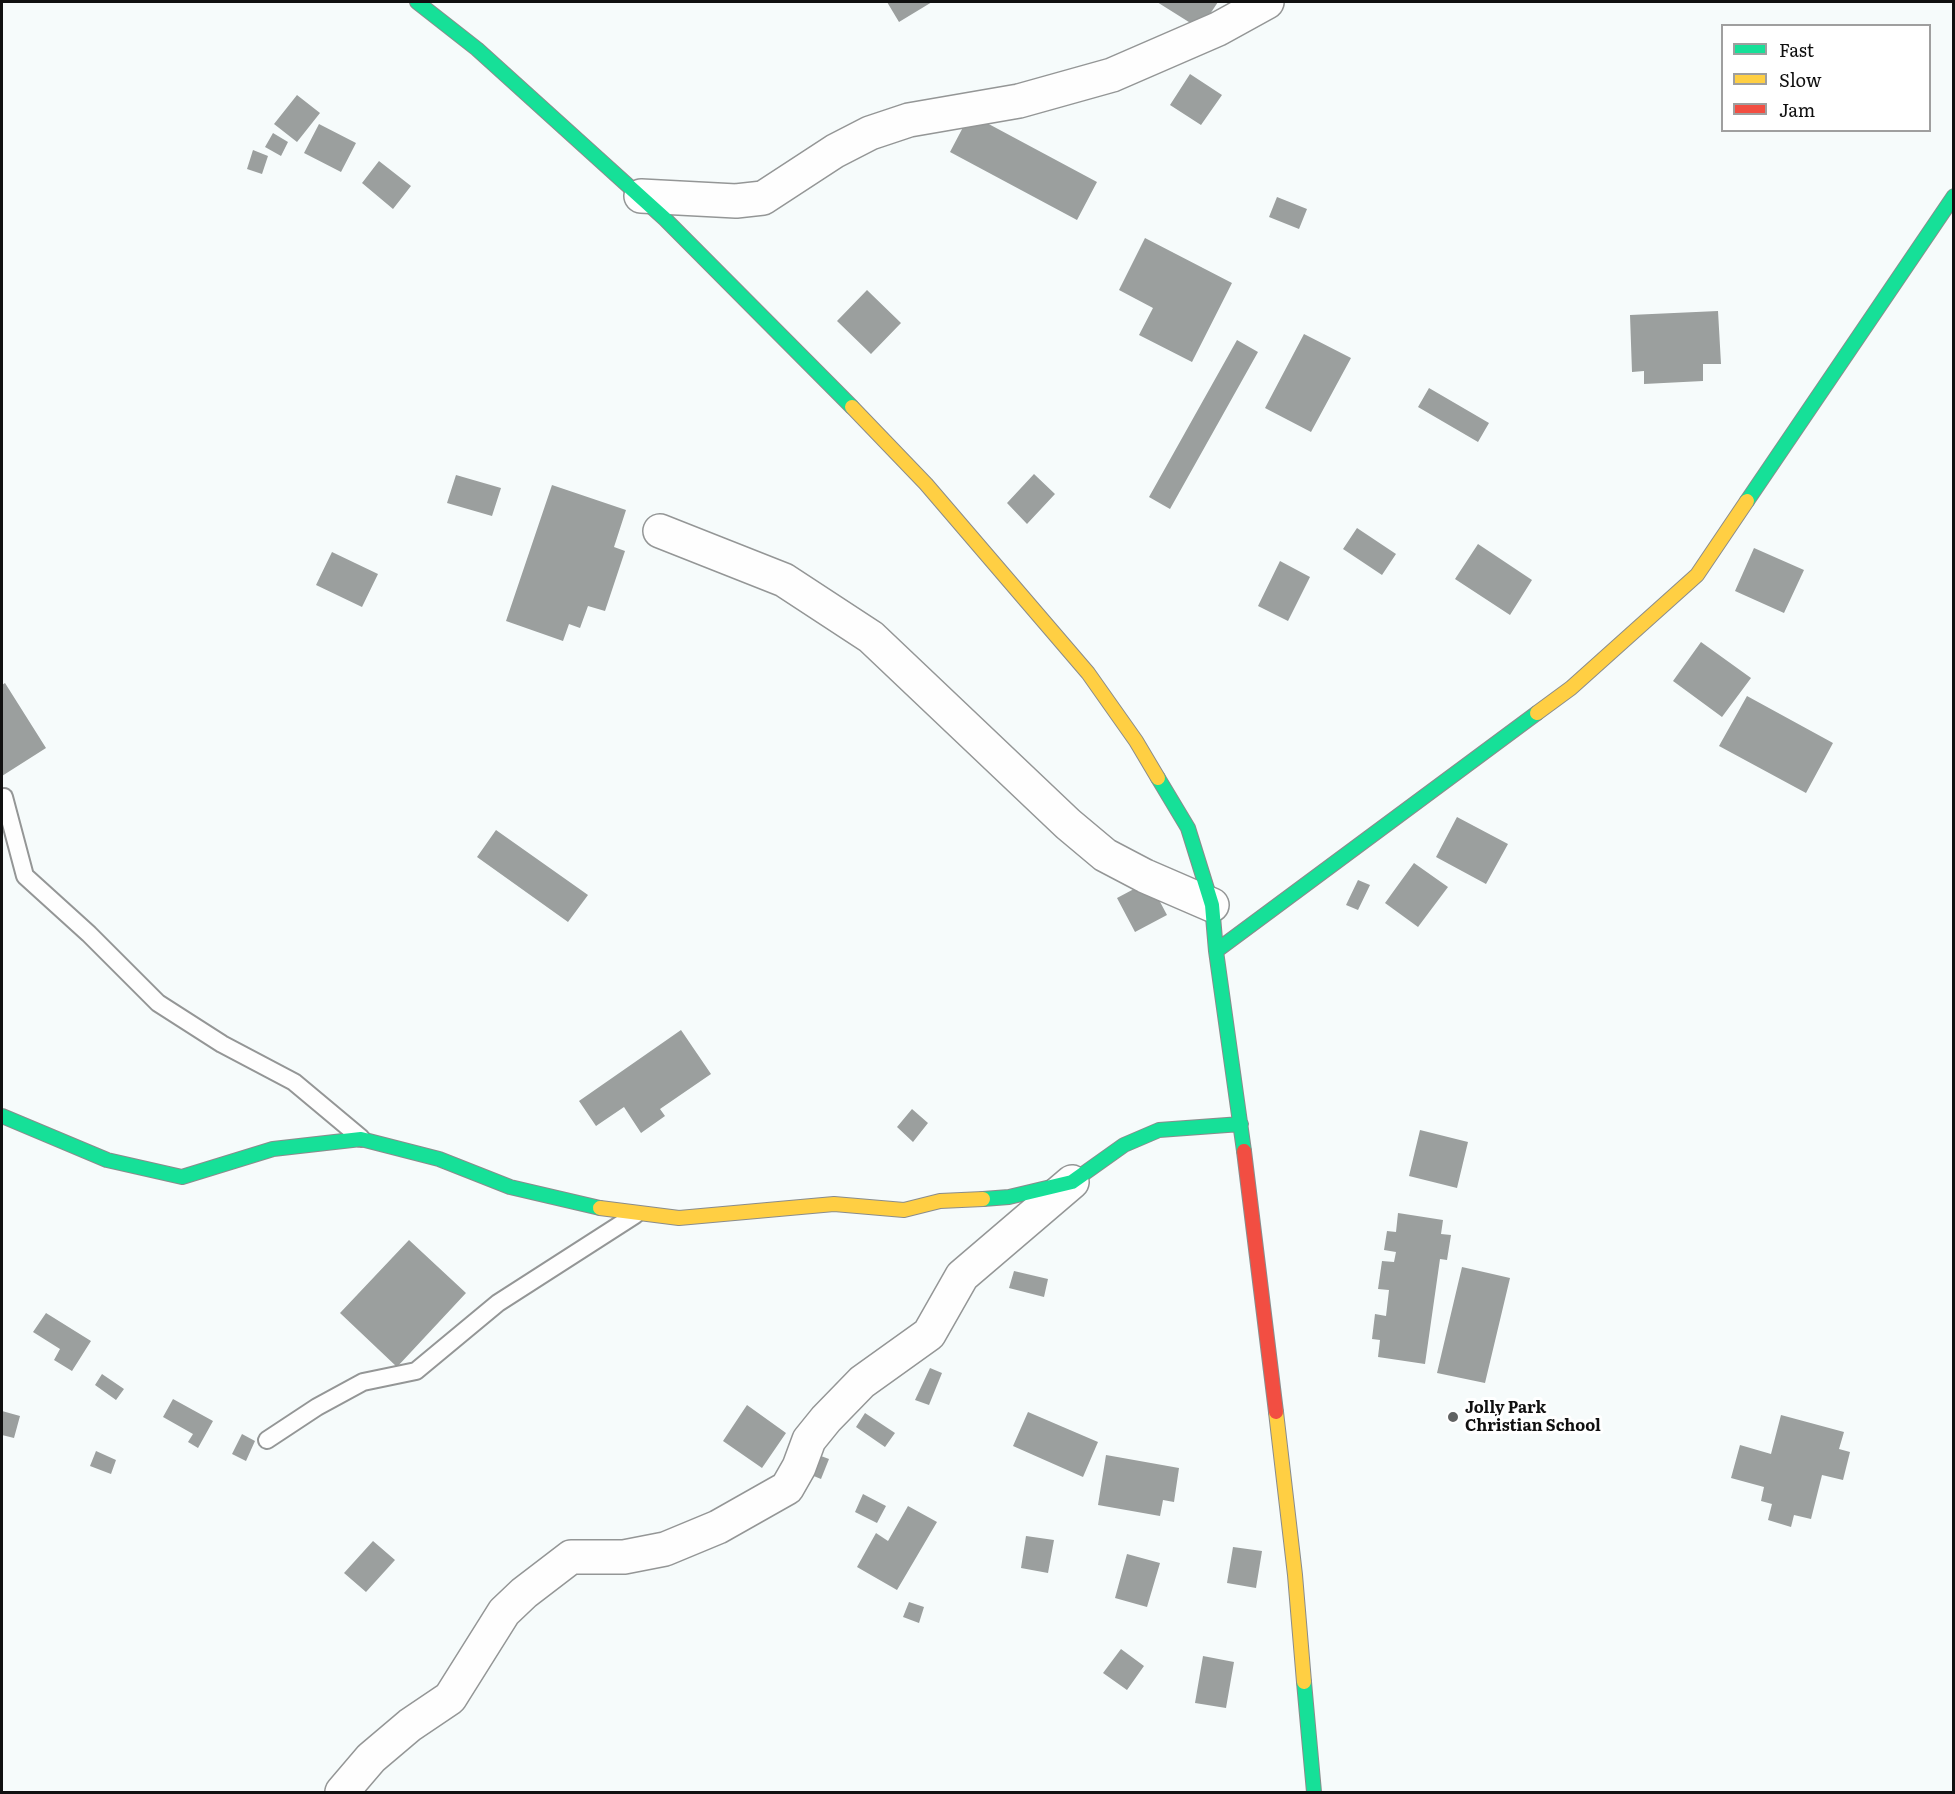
<!DOCTYPE html>
<style>
body{margin:0}
#map{position:relative;width:1955px;height:1794px;overflow:hidden;background:#f6fbfb;font-family:Literata,serif}
canvas{display:block}
.frame{position:absolute;inset:0;border:3px solid #101010;pointer-events:none}
.legend{position:absolute;left:1721px;top:24px;width:210px;height:108px;box-sizing:border-box;background:#fff;border:2px solid #9f9f9f;margin:0;padding:8px 10px;list-style:none;font-size:18px;color:#101010}
.legend li{display:flex;align-items:center;gap:12px;height:30px}
.legend b{width:30px;border:2px solid #9f9f9f}
</style>
<div id="map">
<canvas width="1955" height="1794"></canvas>
<div class="frame"></div>
<ul class="legend">
<li><b style="height:8px;background:#16e098"></b>Fast</li>
<li><b style="height:8px;background:#ffcf43"></b>Slow</li>
<li><b style="height:8px;background:#f24e42"></b>Jam</li>
</ul>
</div>
<script>
const ctx = document.querySelector('canvas').getContext('2d');
ctx.lineJoin = 'round';
function fill(path, color) {
  ctx.fillStyle = color;
  ctx.fill(path, 'evenodd');
}
function toPath(rows) {
  const path = new Path2D();
  for (const r of rows) {
    path.moveTo(r[0], r[1]);
    for (let i = 2; i < r.length; i += 2) path.lineTo(r[i], r[i + 1]);
  }
  return path;
}
function trace(path, color, width, dash) {
  ctx.strokeStyle = color;
  ctx.lineWidth = width;
  ctx.lineCap = dash ? 'butt' : 'round';
  ctx.setLineDash(dash || []);
  ctx.stroke(path);
}
function label(font, color, halo, rows, align = 'center') {
  ctx.font = font + ' Literata,serif';
  ctx.lineWidth = 6;
  ctx.setLineDash([]);
  ctx.textBaseline = 'middle';
  ctx.strokeStyle = halo;
  ctx.fillStyle = color;
  for (const [text, x, y, turn = 0] of rows) {
    ctx.save();
    ctx.translate(x, y);
    ctx.rotate((+turn || 0) * Math.PI / 180);
    ctx.textAlign = isNaN(turn) ? turn : align;
    if (halo) ctx.strokeText(text, 0, 0);
    ctx.fillText(text, 0, 0);
    ctx.restore();
  }
}
fill(toPath([
 [887,2,932,2,899,22],
 [1157,2,1218,2,1200,29],
 [1190,74,1222,95,1201,125,1170,105],
 [297,95,320,113,297,142,274,124],
 [970,114,1097,182,1077,220,950,152],
 [319,124,356,143,341,172,304,153],
 [273,133,288,142,281,156,265,147],
 [253,150,268,156,262,174,247,169],
 [379,161,411,186,393,209,362,183],
 [1277,197,1307,209,1299,229,1269,217],
 [1145,238,1232,283,1192,362,1139,335,1153,308,1119,290],
 [867,290,901,323,871,354,837,321],
 [1718,311,1721,364,1703,364,1703,381,1644,384,1644,371,1632,372,1630,315],
 [1304,334,1351,358,1311,432,1265,408],
 [1237,340,1258,352,1170,509,1149,497],
 [1429,388,1489,423,1478,442,1418,407],
 [1034,474,1055,494,1027,524,1007,503],
 [456,475,501,488,492,516,447,503],
 [552,485,626,510,614,547,625,551,605,611,588,606,580,628,569,624,563,641,506,621],
 [1357,528,1396,554,1382,575,1343,549],
 [1478,544,1532,580,1510,615,1455,579],
 [1754,548,1804,570,1784,613,1735,591],
 [332,552,378,574,362,607,316,585],
 [1280,561,1310,577,1288,621,1258,606],
 [1701,642,1751,678,1722,717,1673,681],
 [5,683,46,748,2,776,2,685],
 [1747,696,1833,743,1806,793,1719,746],
 [1457,817,1508,844,1486,884,1436,857],
 [496,830,588,895,568,922,477,857],
 [1414,863,1448,887,1418,927,1385,903],
 [1358,880,1370,885,1358,910,1346,905],
 [1149,881,1167,915,1135,932,1117,898],
 [681,1030,711,1074,660,1109,665,1116,641,1133,624,1107,596,1126,579,1101],
 [912,1109,928,1123,913,1142,897,1127],
 [1420,1130,1468,1142,1457,1188,1409,1176],
 [1398,1213,1443,1220,1441,1234,1451,1235,1447,1260,1440,1259,1425,1364,1378,1357,1380,1340,1372,1339,1375,1314,1386,1316,1389,1290,1378,1289,1382,1261,1394,1262,1396,1252,1384,1250,1387,1231,1396,1232],
 [409,1240,466,1293,397,1367,340,1313],
 [1462,1267,1510,1278,1485,1383,1437,1373],
 [1014,1271,1048,1279,1044,1297,1009,1288],
 [46,1313,91,1341,72,1371,54,1360,60,1349,33,1332],
 [930,1368,942,1373,929,1405,915,1400],
 [102,1374,124,1389,116,1400,95,1385],
 [173,1399,213,1421,198,1448,188,1442,193,1434,163,1417],
 [747,1405,786,1433,762,1468,723,1441],
 [2,1411,20,1416,14,1438,2,1435],
 [1028,1412,1098,1442,1083,1477,1013,1446],
 [865,1413,895,1433,885,1447,856,1427],
 [1781,1415,1844,1432,1839,1449,1850,1452,1843,1480,1822,1475,1811,1519,1794,1515,1791,1527,1768,1520,1772,1504,1761,1501,1764,1487,1731,1478,1740,1445,1771,1454],
 [242,1434,255,1441,246,1461,232,1454],
 [96,1451,116,1460,111,1474,90,1466],
 [813,1453,829,1459,821,1479,804,1472],
 [1106,1455,1179,1468,1174,1502,1163,1500,1160,1516,1098,1505],
 [863,1494,886,1506,877,1523,855,1512],
 [908,1506,937,1522,897,1590,857,1567,876,1533,888,1541],
 [1026,1536,1054,1540,1048,1573,1021,1568],
 [373,1541,395,1560,366,1592,344,1573],
 [1233,1547,1262,1551,1256,1588,1227,1583],
 [1127,1554,1160,1563,1147,1607,1115,1598],
 [909,1602,924,1607,919,1623,903,1617],
 [1121,1649,1144,1666,1127,1690,1103,1673],
 [1203,1656,1234,1662,1226,1708,1195,1703]
]), '#9b9f9e');
const lane = toPath([
 [4,797,25,876,89,934,158,1003,222,1044,294,1082,361,1138],
 [267,1440,317,1407,363,1382,416,1371,498,1303,635,1215]
]);
const street = toPath([
 [641,196,736,201,763,198,835,151,870,133,909,120,1019,101,1112,75,1218,29,1267,2],
 [660,531,784,580,871,637,1068,824,1105,855,1145,876,1212,905],
 [342,1792,371,1758,410,1725,450,1698,504,1612,524,1593,571,1557,624,1557,665,1549,718,1527,787,1488,799,1467,809,1440,826,1419,862,1382,929,1334,962,1276,1072,1182]
]);
const fast = toPath([
 [417,2,477,49,665,219,852,407],
 [1747,501,1954,196],
 [1158,778,1188,828,1212,905,1216,951,1244,1151],
 [1216,951,1537,713],
 [2,1116,107,1160,182,1177,273,1149,361,1139,439,1159,510,1187,600,1208],
 [983,1199,1009,1197,1072,1182,1124,1145,1159,1130,1241,1124],
 [1304,1682,1314,1792]
]);
const slow = toPath([
 [852,407,926,484,1088,673,1136,741,1158,778],
 [1537,713,1571,688,1697,575,1747,501],
 [600,1208,679,1218,834,1204,904,1210,940,1201,983,1199],
 [1276,1412,1295,1575,1304,1682]
]);
const jam = toPath([
 [1244,1151,1276,1412]
]);
trace(lane, '#949696', 20);
trace(street, '#949696', 36);
trace(fast, '#8a8c8c', 16);
trace(slow, '#8a8c8c', 16);
trace(jam, '#8a8c8c', 16);
trace(lane, '#fefefe', 16);
trace(street, '#fefefe', 33);
trace(fast, '#16e098', 14);
trace(slow, '#ffcf43', 14);
trace(jam, '#f24e42', 14);
for (const [x, y, r, color] of [
 [1453,1417,6,"#606262"]
]) {
  const dot = new Path2D();
  dot.arc(x, y, r, 0, 2 * Math.PI);
  ctx.fillStyle = color;
  ctx.fill(dot);
  trace(dot, '#fff', 2);
}
label('bold 16px', '#101010', '#fff', [
 ["Jolly Park",1465,1408],
 ["Christian School",1465,1426]
], 'left');
</script>
